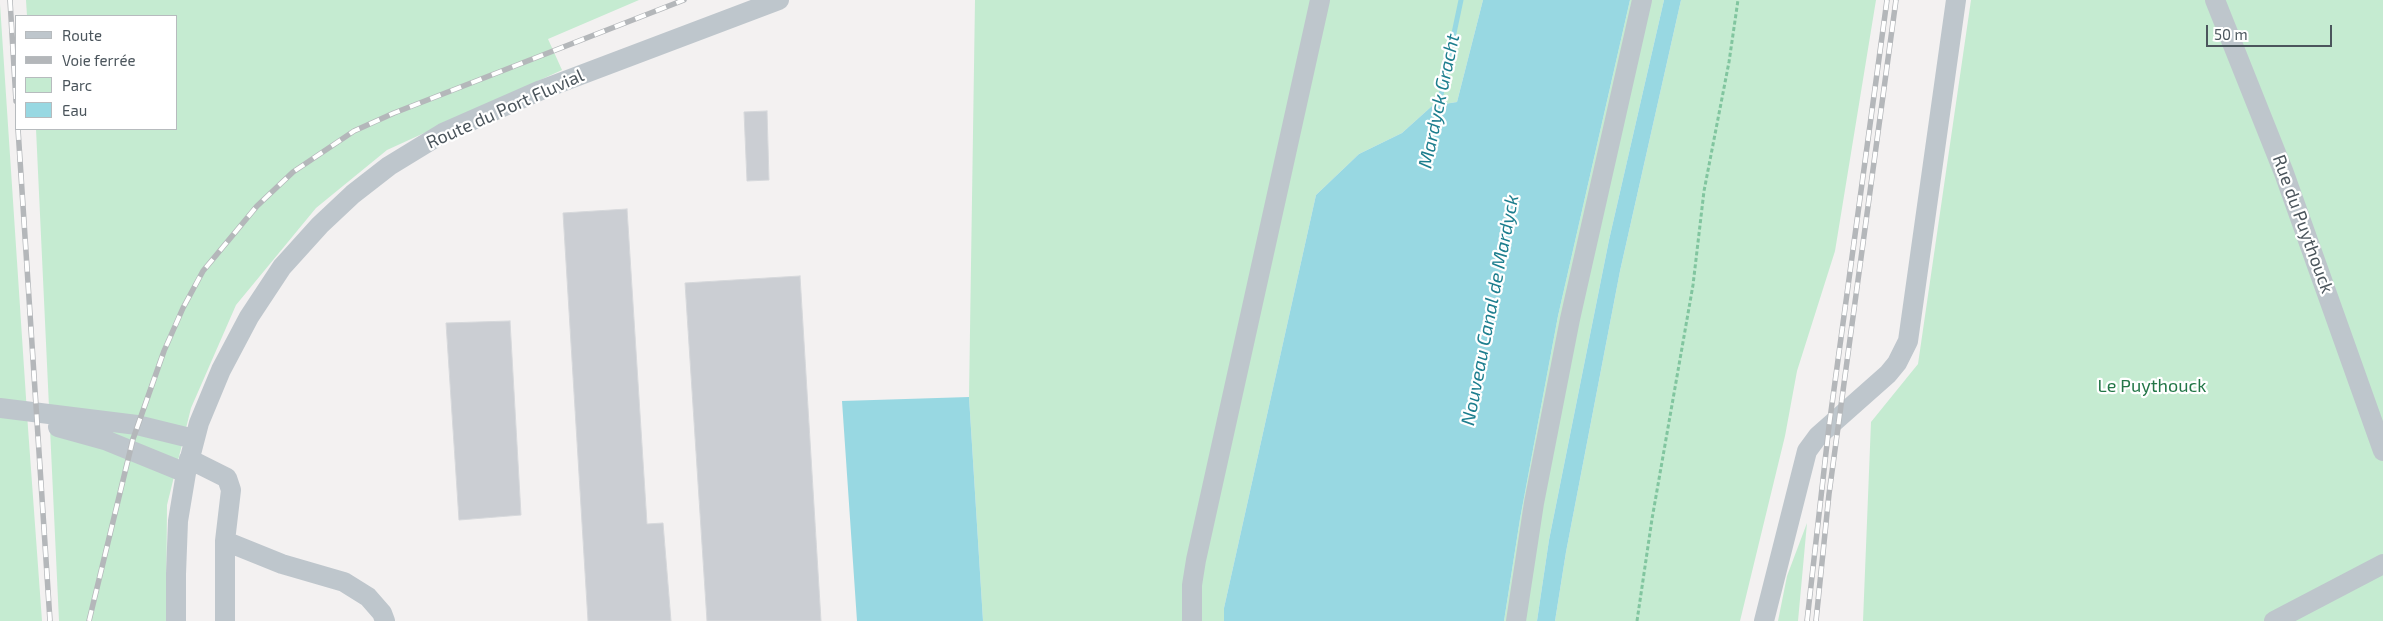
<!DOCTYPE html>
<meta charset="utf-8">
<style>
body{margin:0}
#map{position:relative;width:2383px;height:621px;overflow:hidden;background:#f3f1f1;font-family:"Exo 2",sans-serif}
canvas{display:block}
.legend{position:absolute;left:15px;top:15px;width:162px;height:115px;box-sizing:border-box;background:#fff;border:1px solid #b7bbbe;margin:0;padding:6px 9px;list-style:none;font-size:15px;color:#4b555c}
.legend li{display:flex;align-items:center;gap:10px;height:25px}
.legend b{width:25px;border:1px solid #b7bbbe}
.scale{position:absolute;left:2206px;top:25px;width:126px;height:22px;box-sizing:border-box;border:2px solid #4b555c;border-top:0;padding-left:6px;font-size:15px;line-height:18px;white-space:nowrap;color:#4b555c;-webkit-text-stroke:4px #fff;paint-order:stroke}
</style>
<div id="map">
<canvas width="2383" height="621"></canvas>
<ul class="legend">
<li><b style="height:6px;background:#bec6cc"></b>Route</li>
<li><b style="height:6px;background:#b4b7ba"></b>Voie ferrée</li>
<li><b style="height:14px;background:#c5ebd1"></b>Parc</li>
<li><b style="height:14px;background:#98d8e2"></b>Eau</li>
</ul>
<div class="scale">50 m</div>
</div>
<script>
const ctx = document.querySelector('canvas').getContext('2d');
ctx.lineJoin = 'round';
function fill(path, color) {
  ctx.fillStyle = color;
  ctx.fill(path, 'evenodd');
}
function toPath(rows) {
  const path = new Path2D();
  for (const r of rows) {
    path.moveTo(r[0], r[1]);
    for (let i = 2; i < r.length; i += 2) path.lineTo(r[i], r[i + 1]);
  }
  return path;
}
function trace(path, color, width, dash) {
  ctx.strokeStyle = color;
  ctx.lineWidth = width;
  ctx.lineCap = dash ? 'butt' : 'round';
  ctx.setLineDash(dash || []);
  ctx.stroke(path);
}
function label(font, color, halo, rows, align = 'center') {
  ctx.font = font + ' "Exo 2",sans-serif';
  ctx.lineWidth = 4.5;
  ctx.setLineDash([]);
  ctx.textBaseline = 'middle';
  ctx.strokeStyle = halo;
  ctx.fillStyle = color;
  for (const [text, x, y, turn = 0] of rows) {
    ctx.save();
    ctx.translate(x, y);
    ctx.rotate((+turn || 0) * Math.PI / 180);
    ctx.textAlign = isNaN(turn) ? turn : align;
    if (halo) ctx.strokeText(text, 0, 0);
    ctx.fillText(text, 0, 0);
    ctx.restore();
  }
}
fill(toPath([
 [26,0,639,0,548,39,562,70,387,150,316,208,236,305,191,408,167,505,166,621,59,621,36,129,176,129,176,16,27,16],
 [975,0,1483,0,1457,102,1432,106,1402,133,1359,154,1316,195,1224,608,1224,621,983,621,969,397],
 [1630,0,1664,0,1609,240,1549,540,1537,621,1504,621,1520,519,1558,316],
 [1681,0,1876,0,1835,251,1797,371,1785,436,1740,621,1555,621,1566,552,1620,271],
 [1971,0,2383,0,2383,621,1863,621,1871,422,1918,364],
 [0,4,28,428,42,621,0,621],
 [1807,523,1798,621,1778,621,1787,576]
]), '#c5ebd1');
fill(toPath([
 [1483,0,1630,0,1558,316,1520,519,1504,621,1224,621,1224,608,1316,195,1359,154,1402,133,1432,106,1457,102],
 [1664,0,1681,0,1620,271,1566,552,1555,621,1537,621,1549,540,1609,240],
 [969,397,983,621,857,621,842,401]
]), '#98d8e2');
trace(toPath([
 [1438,109,1461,0]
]), '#98d8e2', 5);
const building = toPath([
 [767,111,769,180,747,181,744,112,767,111],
 [627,209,647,524,663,523,671,621,588,621,563,213,627,209],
 [800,276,821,621,707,621,685,283,800,276],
 [510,321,521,515,459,520,446,323,510,321]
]);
fill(building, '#cbced3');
trace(building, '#d6d8db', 1);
trace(toPath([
 [1637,621,1652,519,1693,285,1704,191,1729,62,1738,0]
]), '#81c59f', 3, [4, 2.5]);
trace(toPath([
 [2215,0,2284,173,2383,451],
 [0,408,137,425,194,439],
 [58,427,105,440,186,473],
 [189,459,227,478,231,490,225,541,225,621],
 [225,541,282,564,344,582,368,597,382,613,385,621],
 [176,621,176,574,178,521,186,473,199,423,221,370,249,317,282,267,320,225,353,194,389,166,443,133,541,90,779,0],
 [1192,621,1192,585,1196,560,1320,0],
 [1516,621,1534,503,1570,319,1642,0],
 [1764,621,1807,451,1818,436,1888,374,1897,363,1908,341,1956,0],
 [2274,621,2383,564]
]), '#bec6cc', 20);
const rail = toPath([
 [10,0,16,101],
 [18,129,50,621],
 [89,621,133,439,164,351,183,308,203,271,257,206,293,172,354,131,394,113,684,0],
 [1807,621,1829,426,1887,0],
 [1816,621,1829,494,1896,0]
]);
trace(rail, '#b4b7ba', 5.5);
trace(rail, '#fff', 4, [11]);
label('18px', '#4b555c', '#fff', [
 ["Route du Port Fluvial",505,109,-24],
 ["Rue du Puythouck",2303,224,70]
]);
label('18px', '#237647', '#fff', [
 ["Le Puythouck",2152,386]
]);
label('italic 19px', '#1d7e8e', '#fff', [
 ["Mardyck Gracht",1439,101,-78],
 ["Nouveau Canal de Mardyck",1490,310,-79]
]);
</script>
